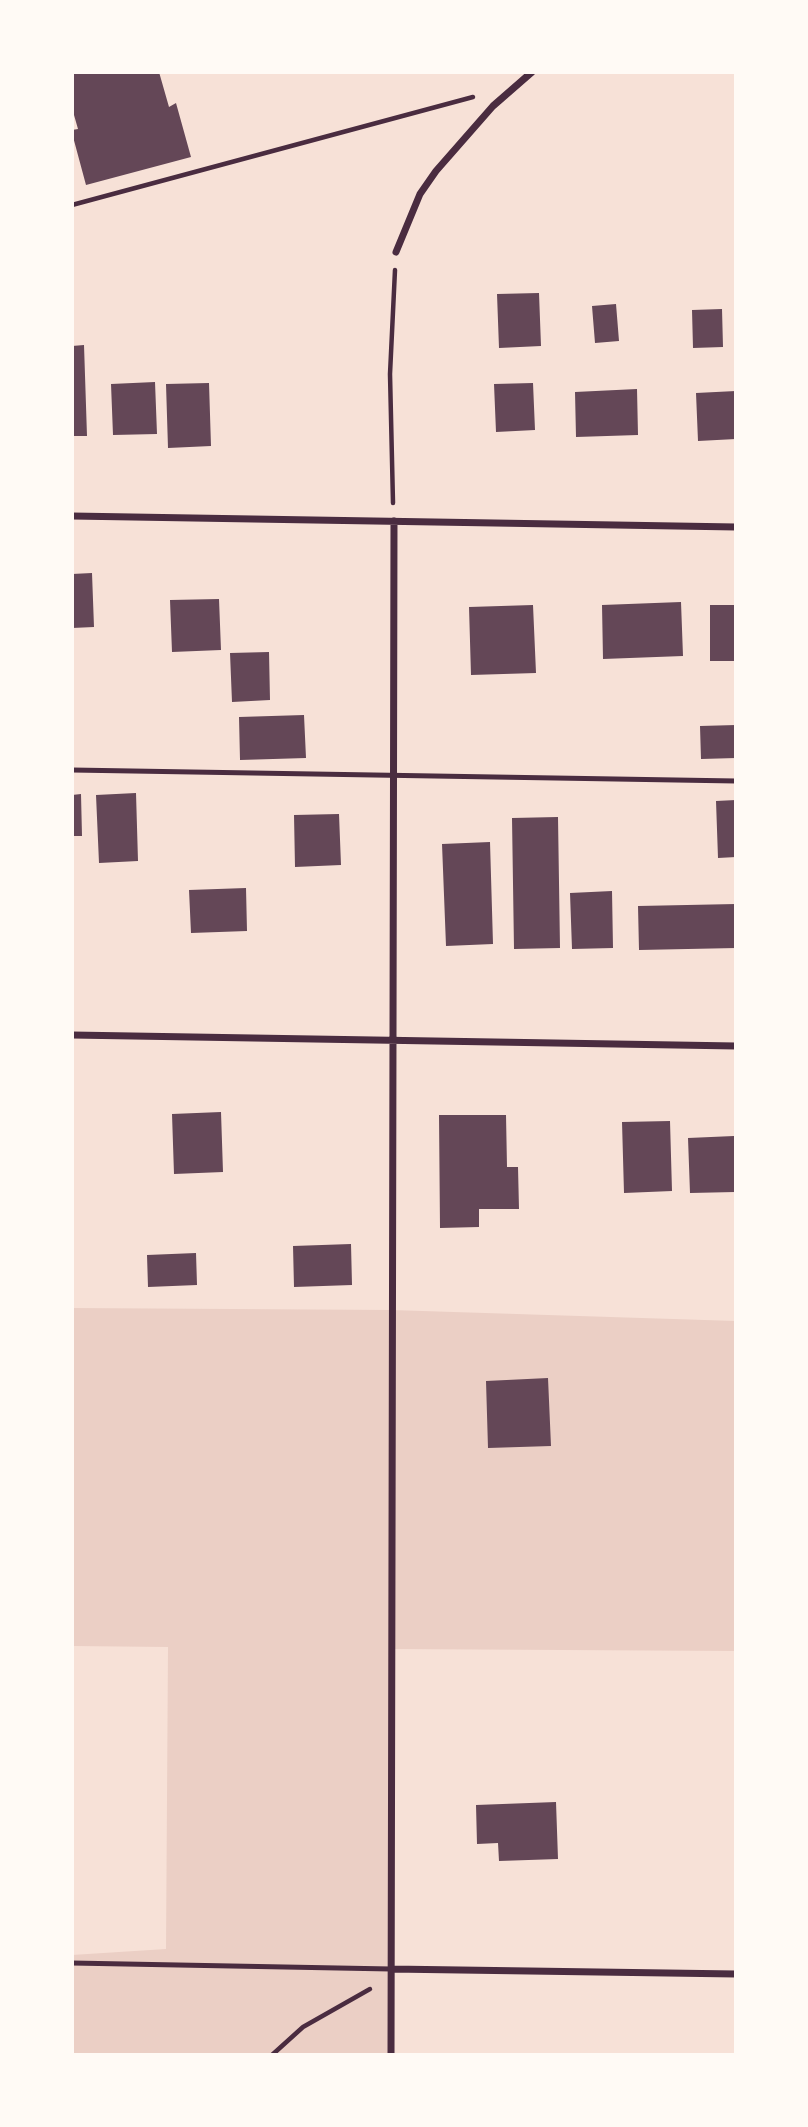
<!DOCTYPE html>
<style>
body{margin:0}
#map{position:relative;width:808px;height:2127px;overflow:hidden;background:#f7e1d7;font-family:Lato,sans-serif}
canvas{display:block}
.frame{position:absolute;inset:0;border:74px solid #fffaf5;pointer-events:none}
</style>
<div id="map">
<canvas width="808" height="2127"></canvas>
<div class="frame"></div>
</div>
<script>
const ctx = document.querySelector('canvas').getContext('2d');
ctx.lineJoin = 'round';
function fill(path, color) {
  ctx.fillStyle = color;
  ctx.fill(path, 'evenodd');
}
function toPath(rows) {
  const path = new Path2D();
  for (const r of rows) {
    path.moveTo(r[0], r[1]);
    for (let i = 2; i < r.length; i += 2) path.lineTo(r[i], r[i + 1]);
  }
  return path;
}
function trace(path, color, width, dash) {
  ctx.strokeStyle = color;
  ctx.lineWidth = width;
  ctx.lineCap = dash ? 'butt' : 'round';
  ctx.setLineDash(dash || []);
  ctx.stroke(path);
}
fill(toPath([
 [72,1308,391,1310,736,1321,736,1651,391,1649,391,2055,72,2055,72,1955,166,1949,168,1647,72,1646]
]), '#ebcfc5');
fill(toPath([
 [72,72,159,72,169,107,176,103,191,157,86,185,72,133,72,130,78,129,72,108],
 [539,293,541,346,499,348,497,294],
 [616,304,619,341,595,343,592,306],
 [722,309,723,347,693,348,692,310],
 [84,345,87,436,72,436,72,346],
 [155,382,157,434,113,435,111,384],
 [209,383,211,446,168,448,166,384],
 [533,383,535,430,496,432,494,384],
 [637,389,638,435,576,437,575,392],
 [736,391,736,439,698,441,696,393],
 [92,573,94,627,72,628,72,574],
 [219,599,221,650,172,652,170,600],
 [681,602,683,656,603,659,602,605],
 [533,605,536,673,471,675,469,607],
 [710,605,736,605,736,661,710,661],
 [269,652,270,700,232,702,230,653],
 [304,715,306,758,240,760,239,717],
 [736,725,736,758,701,759,700,726],
 [136,793,138,861,99,863,96,795],
 [81,794,82,836,72,836,72,795],
 [736,800,736,857,718,858,716,801],
 [339,814,341,865,295,867,294,815],
 [558,817,560,948,514,949,512,818],
 [490,842,493,944,446,946,442,844],
 [246,888,247,931,191,933,189,890],
 [612,891,613,948,572,949,570,893],
 [736,904,736,948,639,950,638,906],
 [221,1112,223,1172,174,1174,172,1114],
 [439,1115,506,1115,507,1167,518,1167,519,1209,479,1209,479,1227,440,1228],
 [670,1121,672,1191,624,1193,622,1122],
 [734,1136,735,1192,690,1193,688,1138],
 [351,1244,352,1285,294,1287,293,1246],
 [196,1253,197,1285,148,1287,147,1255],
 [548,1378,551,1446,488,1448,486,1381],
 [556,1802,558,1859,499,1861,498,1843,477,1844,476,1805]
]), '#644757');
trace(toPath([
 [72,205,473,97],
 [393,503,390,374,395,270],
 [272,2055,303,2027,370,1989]
]), '#4a2c40', 4.5);
trace(toPath([
 [72,770,736,781],
 [72,1963,391,1969]
]), '#4a2c40', 5);
trace(toPath([
 [396,252,420,194,436,171,493,106,532,72],
 [72,516,736,527],
 [72,1035,736,1046],
 [391,1969,736,1974],
 [391,2055,394,521]
]), '#4a2c40', 7);
</script>
